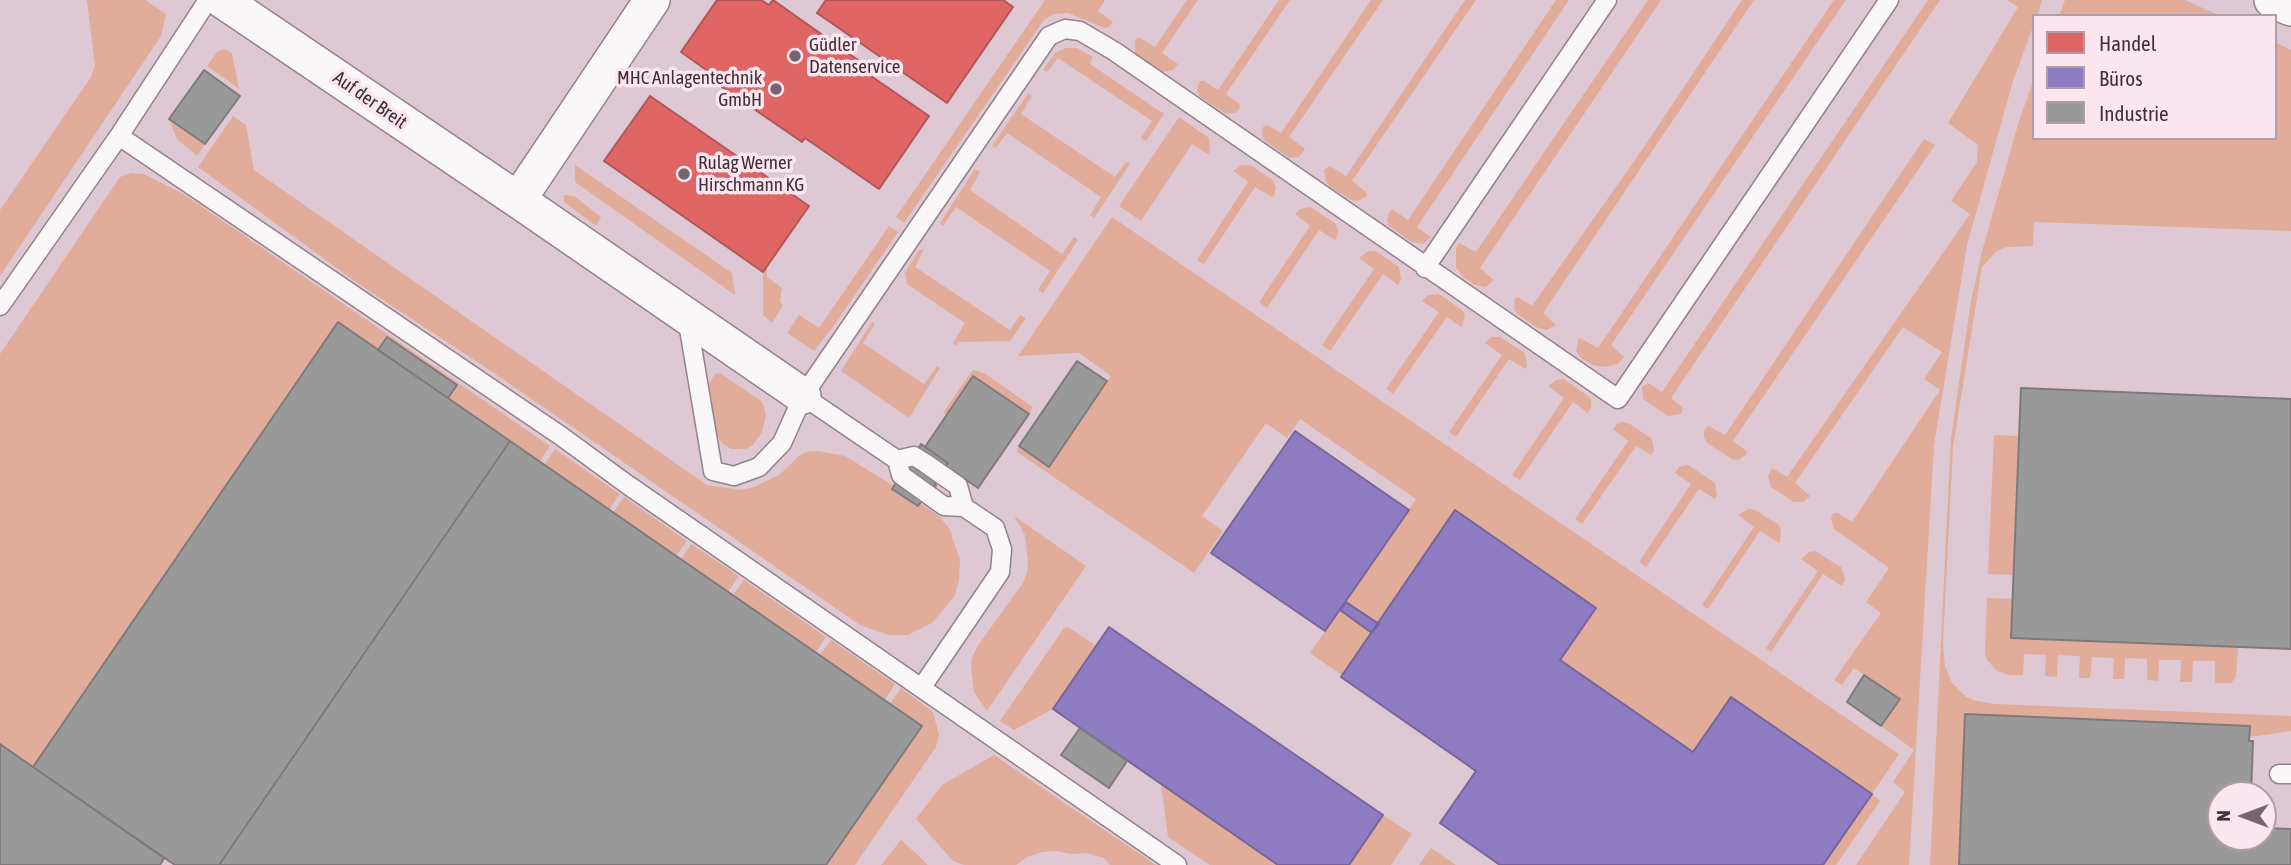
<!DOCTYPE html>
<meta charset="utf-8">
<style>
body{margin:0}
#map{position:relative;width:2291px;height:865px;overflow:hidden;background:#dec8d3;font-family:"Asap Condensed",sans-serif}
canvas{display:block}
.legend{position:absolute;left:2032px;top:14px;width:245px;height:126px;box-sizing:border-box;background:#fbe6f0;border:2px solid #b09da6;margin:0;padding:9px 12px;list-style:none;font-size:21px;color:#403038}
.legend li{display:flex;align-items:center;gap:14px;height:35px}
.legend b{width:35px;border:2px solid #b09da6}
.north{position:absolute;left:2207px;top:781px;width:70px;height:70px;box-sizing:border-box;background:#fbe6f0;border:2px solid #b09da6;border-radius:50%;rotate:270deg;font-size:19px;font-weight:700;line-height:28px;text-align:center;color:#403038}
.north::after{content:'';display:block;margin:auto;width:24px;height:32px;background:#77656e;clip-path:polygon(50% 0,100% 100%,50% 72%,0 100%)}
</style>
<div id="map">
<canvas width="2291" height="865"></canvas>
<ul class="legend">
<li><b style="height:19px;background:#e06666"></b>Handel</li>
<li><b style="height:19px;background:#8e7cc3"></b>Büros</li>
<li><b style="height:19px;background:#999"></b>Industrie</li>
</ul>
<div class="north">N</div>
</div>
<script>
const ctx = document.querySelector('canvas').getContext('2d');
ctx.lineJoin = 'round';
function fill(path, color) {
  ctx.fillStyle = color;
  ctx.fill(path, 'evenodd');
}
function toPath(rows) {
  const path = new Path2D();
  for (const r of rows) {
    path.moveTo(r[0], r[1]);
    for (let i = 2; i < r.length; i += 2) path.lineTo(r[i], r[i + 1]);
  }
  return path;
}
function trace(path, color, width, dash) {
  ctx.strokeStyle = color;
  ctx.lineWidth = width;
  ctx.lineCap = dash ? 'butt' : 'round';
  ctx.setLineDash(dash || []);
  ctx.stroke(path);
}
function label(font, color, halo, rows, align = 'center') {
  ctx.font = font + ' "Asap Condensed",sans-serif';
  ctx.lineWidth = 7;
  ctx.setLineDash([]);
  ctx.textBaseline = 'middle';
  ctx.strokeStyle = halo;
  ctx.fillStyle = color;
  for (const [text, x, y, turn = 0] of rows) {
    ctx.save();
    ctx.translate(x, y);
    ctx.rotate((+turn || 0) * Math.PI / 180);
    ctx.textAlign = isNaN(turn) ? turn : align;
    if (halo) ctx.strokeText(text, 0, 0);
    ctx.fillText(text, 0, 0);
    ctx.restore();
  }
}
fill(toPath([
 [87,0,145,0,166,14,161,36,0,276,0,210,91,77,95,65],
 [1045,0,1105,0,1098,11,1113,22,1109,27,1104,28,1068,13,1054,14,1044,20,904,223,896,217],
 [1187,0,1198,0,1162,53,1178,64,1173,70,1162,72,1135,53,1135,42,1137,38,1140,38,1155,47],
 [1279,0,1290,0,1226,94,1239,104,1240,108,1235,113,1226,114,1199,96,1197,90,1199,81,1204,81,1218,90],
 [1371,0,1383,0,1289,137,1305,149,1299,157,1290,158,1264,140,1262,134,1263,127,1267,125,1281,133],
 [1465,0,1476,0,1352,181,1366,192,1367,196,1358,201,1351,200,1330,187,1326,181,1324,170,1330,166,1346,176],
 [1556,0,1569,0,1417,227,1431,237,1423,244,1412,242,1389,226,1387,221,1389,213,1392,209,1408,220],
 [1648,0,1661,0,1480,268,1494,280,1486,287,1475,285,1463,277,1456,267,1456,248,1459,243,1476,252],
 [1742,0,1754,0,1543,313,1556,325,1547,330,1538,328,1517,314,1514,309,1515,298,1518,297,1532,306,1642,150],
 [1834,0,1846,0,1611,345,1624,357,1618,364,1606,367,1592,365,1580,357,1576,351,1578,339,1580,338,1598,348],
 [1928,0,1940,0,1671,398,1683,408,1681,414,1668,416,1643,399,1642,387,1648,383,1662,392],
 [2007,0,2042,0,2037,16,2034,16,2034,24,2013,81,1967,245,1934,445,1909,865,1856,865,1905,792,1893,782,1914,750,1881,726,1899,699,1854,668,1842,685,1834,680,1881,613,1866,602,1889,568,1834,529,1831,517,1834,513,1838,513,1852,522,1940,390,1924,379,1942,352,1903,327,1795,483,1810,496,1803,502,1794,502,1771,487,1768,476,1772,468,1787,477,1970,214,1951,201,1977,162,1978,145,1948,123,2018,7],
 [2065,0,2185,0,2220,16,2059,16],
 [2275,42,2291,50,2291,231,2034,222,2033,246,2007,247,1997,251,1982,267,1953,447,1943,642,1945,667,1952,683,1966,697,1977,701,1995,704,2291,716,2291,731,2250,737,2250,726,1966,714,1959,865,1930,865,1951,438,1971,301,1981,255,2019,121,2034,79,2034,138,2275,138],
 [1066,48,1077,48,1093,57,1090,64,1164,114,1146,141,1141,138,1152,121,1058,58,1047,72,1043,70,1055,53],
 [224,49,232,53,239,89,207,66,217,52],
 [1028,93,1032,96,1021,114,1115,177,1126,162,1130,164,1094,218,1090,215,1101,197,1007,133,996,148,992,146],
 [233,116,246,125,254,170,707,485,741,490,754,487,779,475,799,456,806,452,817,451,845,456,894,486,892,489,917,506,920,503,940,517,949,528,960,560,959,581,954,597,932,623,908,635,889,635,860,625,485,367,360,285,198,167],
 [1179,117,1209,138,1210,152,1208,154,1192,144,1141,221,1119,206],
 [169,119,205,144,197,156,177,139],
 [1924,139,1935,145,1733,441,1747,451,1746,455,1738,460,1732,459,1707,443,1704,437,1704,431,1708,426,1725,435],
 [575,165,732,273,735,295,575,182],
 [1242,165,1250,165,1273,180,1276,188,1274,196,1272,197,1255,187,1204,264,1197,260,1248,182,1233,171],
 [975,169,980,172,970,190,1062,254,1074,237,1078,240,1043,293,1038,290,1050,271,956,207,943,226,940,223],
 [131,173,144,174,185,195,550,446,539,462,448,398,457,385,388,337,378,350,338,323,33,767,0,744,0,354,120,177],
 [564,195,574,196,601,217,596,226,564,202],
 [1310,207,1335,223,1338,231,1337,238,1335,240,1319,230,1267,308,1259,302,1310,226,1295,214,1300,209],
 [1112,217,1899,754,1872,794,1880,801,1836,865,1823,865,1871,795,1731,697,1693,752,1560,660,1596,608,1455,511,1379,624,1346,602,1416,499,1300,419,1287,438,1266,423,1202,516,1223,531,1194,573,1017,452,1019,446,1049,467,1111,376,1079,353,1018,356],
 [889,226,898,232,835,324,814,351,787,333,799,315,819,328],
 [924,249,915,267,1010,330,1020,315,1026,318,1010,341,959,342,957,346,953,343,965,323,907,284,905,273,919,250],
 [1368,251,1376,251,1399,267,1401,279,1398,285,1383,274,1330,351,1322,345,1374,269,1359,258],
 [767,266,767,277,782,288,780,302,783,305,772,323,763,315,763,272],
 [1439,294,1462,310,1465,314,1463,324,1461,327,1447,317,1393,394,1386,389,1439,312,1422,301,1428,295],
 [872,322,875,324,863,343,924,384,937,366,940,368,909,418,841,371],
 [1491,337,1500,337,1525,353,1527,366,1525,369,1509,359,1456,437,1449,432,1502,355,1485,343],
 [974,370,984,373,1033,407,1029,414,973,377,946,415,943,413,971,372],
 [720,373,761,401,764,407,766,416,762,432,753,445,746,449,731,449,723,444,717,436,709,384,715,374],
 [1564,379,1588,396,1591,399,1591,408,1588,413,1573,402,1520,480,1512,475,1564,398,1548,386,1556,380],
 [1623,422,1630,424,1652,439,1654,450,1651,455,1636,446,1582,524,1575,519,1628,441,1613,429,1618,423],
 [1994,435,2019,436,2013,575,1988,574],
 [555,449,620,494,609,510,544,465],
 [1686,465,1690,466,1715,483,1717,495,1715,499,1699,489,1646,567,1639,562,1691,484,1675,473,1679,467],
 [624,497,687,541,676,556,613,513],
 [1748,509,1755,510,1779,525,1781,532,1780,541,1779,543,1760,531,1708,609,1702,605,1754,527,1738,515],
 [1014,516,1086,566,987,711,974,692,971,667,972,657,979,644,1023,583,1027,572,1028,562,1025,535],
 [691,544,739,576,728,592,681,559],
 [1815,551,1841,567,1845,579,1843,584,1842,586,1823,574,1771,652,1766,648,1818,571,1801,559,1809,552],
 [744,580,826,637,816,652,733,595],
 [1987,598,2012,599,2011,638,2238,647,2236,677,2231,683,2215,683,2215,661,2193,661,2192,682,2180,682,2181,660,2159,660,2158,681,2147,680,2147,659,2125,658,2124,679,2113,679,2114,658,2092,657,2090,678,2079,678,2080,656,2058,655,2057,677,2045,676,2046,655,2024,654,2023,675,2009,675,1997,671,1987,660,1985,653],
 [1340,610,1372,633,1343,676,1310,653],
 [1068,627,1096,646,1053,709,1014,730,1000,721,1064,628],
 [831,640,895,684,885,700,820,655],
 [901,688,933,712,939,735,936,747,855,865,826,865,921,726,890,704],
 [994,755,1063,802,1156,865,1110,865,1104,858,1087,853,1070,854,1057,851,1043,852,1027,857,1016,865,964,865,953,861,916,819,942,785],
 [1161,785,1278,865,1210,865,1168,837],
 [1383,815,1412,834,1391,865,1349,865],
 [901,840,918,855,928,865,881,865],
 [1431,848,1456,865,1419,865]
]), '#e2ac9a');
const shops = toPath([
 [717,0,761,0,769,5,773,0,858,60,855,65,929,116,879,189,805,138,802,142,716,83,719,79,681,52,717,0],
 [826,0,1003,0,1013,7,947,103,817,13,826,0],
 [650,96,809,206,763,272,604,161,650,96]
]);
fill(shops, '#e06666');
trace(shops, '#b05658', 2);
const offices = toPath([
 [1295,431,1409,510,1325,631,1211,553,1295,431],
 [1455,510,1596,608,1560,660,1693,752,1731,697,1872,794,1823,865,1500,865,1440,823,1476,771,1341,677,1455,510],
 [1346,602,1379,624,1372,633,1340,610,1346,602],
 [1109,627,1383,815,1349,865,1278,865,1053,709,1109,627]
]);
fill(offices, '#8e7cc3');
trace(offices, '#776599', 2);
const industry = toPath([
 [204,70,240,96,205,144,169,119,204,70],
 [338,322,510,441,219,865,175,865,33,767,338,322],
 [387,337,457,385,448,398,378,350,387,337],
 [1077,361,1107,381,1049,467,1019,446,1077,361],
 [973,376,1029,414,978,488,946,466,948,463,925,447,973,376],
 [2021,388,2291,399,2291,649,2011,638,2021,388],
 [510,441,922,726,826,865,219,865,510,441],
 [921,444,948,463,935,482,936,486,931,487,918,506,892,489,921,444],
 [1864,675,1900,699,1881,726,1847,702,1864,675],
 [1965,714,2250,726,2249,741,2253,741,2251,795,2221,795,2221,837,2263,837,2263,828,2291,829,2291,865,1959,865,1965,714],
 [1080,728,1127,761,1109,788,1061,755,1080,728],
 [0,744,164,858,160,865,0,865,0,744]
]);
fill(industry, '#999');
trace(industry, '#7e7a7c', 2);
const lane = toPath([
 [119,136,208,0],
 [1425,268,1607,0],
 [0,306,119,136,561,436,628,485,1177,865],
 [687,317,713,471,734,476,759,467,782,443,803,396,1049,36,1065,29,1080,31,1114,51,1618,399,1889,0],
 [803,396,897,460,901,475,944,506,964,507,995,528,1002,549,1000,572,922,687],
 [897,460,914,456,925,463,958,486,964,507],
 [2279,774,2291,774]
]);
const street = toPath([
 [222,0,518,200,803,396],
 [2272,0,2291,8],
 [518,200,652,0]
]);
trace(lane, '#92828a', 21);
trace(street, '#92828a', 38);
trace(lane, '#faf7f8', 18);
trace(street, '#faf7f8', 35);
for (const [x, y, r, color] of [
 [795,56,7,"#77656e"],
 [776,89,7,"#77656e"],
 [684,174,7,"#77656e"]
]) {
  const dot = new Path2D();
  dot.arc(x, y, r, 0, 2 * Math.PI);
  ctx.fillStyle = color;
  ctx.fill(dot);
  trace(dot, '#fbe6f0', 2.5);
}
label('19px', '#403038', '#fbe6f0', [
 ["Güdler",809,45],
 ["Datenservice",809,67],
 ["MHC Anlagentechnik",762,78,"right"],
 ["GmbH",762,100,"right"],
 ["Rulag Werner",698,163],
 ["Hirschmann KG",698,185]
], 'left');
label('19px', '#403038', '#fbe6f0', [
 ["Auf der Breit",370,100,35]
]);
</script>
